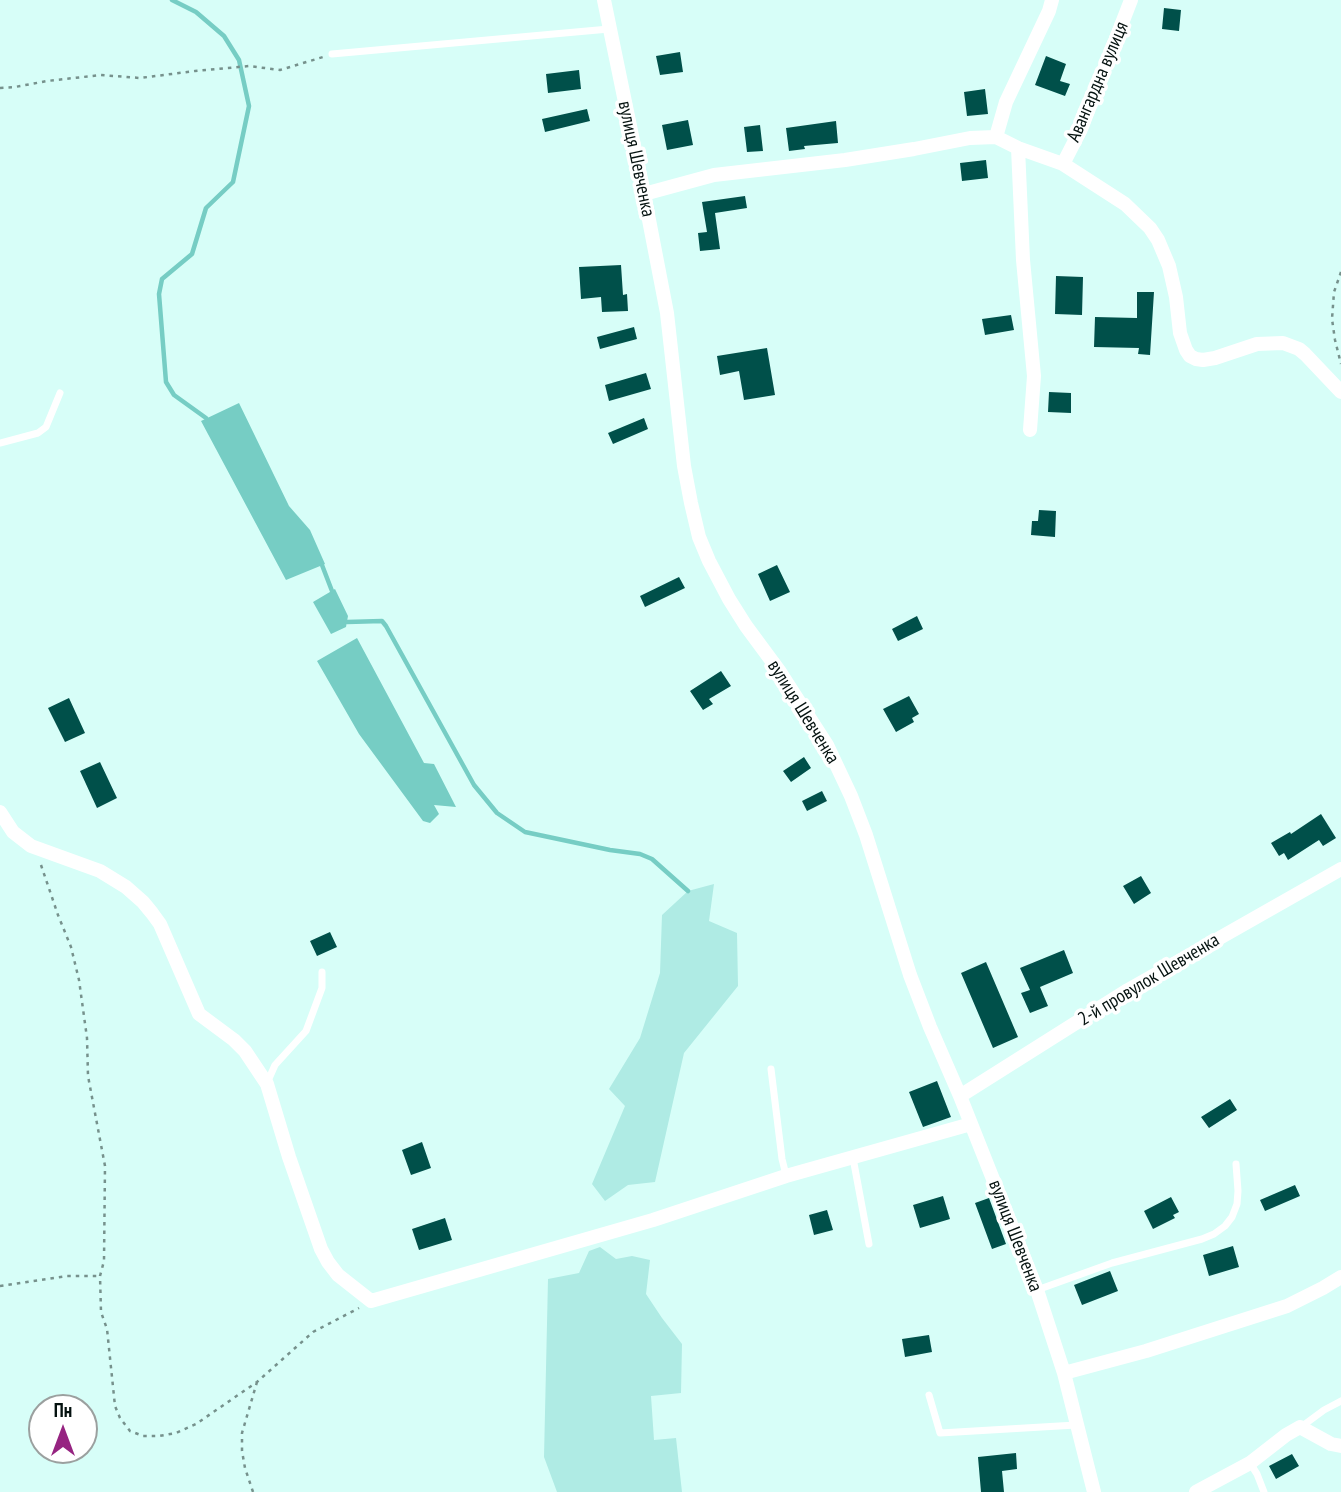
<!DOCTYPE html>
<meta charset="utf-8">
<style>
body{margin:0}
#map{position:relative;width:1341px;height:1492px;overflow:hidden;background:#d7fef8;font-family:"PT Sans Narrow",sans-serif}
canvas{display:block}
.north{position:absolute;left:28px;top:1394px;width:70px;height:70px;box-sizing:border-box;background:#fff;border:2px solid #9ba09f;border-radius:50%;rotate:0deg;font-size:19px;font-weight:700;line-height:28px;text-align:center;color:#051210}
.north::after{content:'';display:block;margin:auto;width:24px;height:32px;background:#962481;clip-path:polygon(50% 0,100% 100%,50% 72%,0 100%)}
</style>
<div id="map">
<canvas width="1341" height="1492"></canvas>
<div class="north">Пн</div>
</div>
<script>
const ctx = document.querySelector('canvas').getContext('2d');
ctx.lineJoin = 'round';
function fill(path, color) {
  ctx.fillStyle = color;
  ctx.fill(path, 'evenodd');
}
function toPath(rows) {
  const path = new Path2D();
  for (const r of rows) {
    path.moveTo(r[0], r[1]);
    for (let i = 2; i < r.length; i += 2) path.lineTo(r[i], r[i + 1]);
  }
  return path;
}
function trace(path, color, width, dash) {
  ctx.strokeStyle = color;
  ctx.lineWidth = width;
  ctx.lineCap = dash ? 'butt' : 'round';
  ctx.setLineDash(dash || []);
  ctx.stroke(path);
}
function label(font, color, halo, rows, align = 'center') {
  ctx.font = font + ' "PT Sans Narrow",sans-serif';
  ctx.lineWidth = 7;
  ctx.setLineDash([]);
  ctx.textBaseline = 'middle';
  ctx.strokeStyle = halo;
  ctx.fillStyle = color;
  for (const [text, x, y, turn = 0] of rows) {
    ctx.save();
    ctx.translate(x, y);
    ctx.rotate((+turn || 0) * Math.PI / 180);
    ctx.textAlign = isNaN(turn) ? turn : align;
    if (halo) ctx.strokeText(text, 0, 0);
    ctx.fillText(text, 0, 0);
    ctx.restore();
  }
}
fill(toPath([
 [714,884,709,921,737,933,738,986,684,1053,655,1182,628,1185,605,1201,592,1184,625,1106,609,1089,640,1038,660,973,662,915,688,891],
 [600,1247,616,1259,632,1256,650,1260,646,1294,662,1318,682,1344,681,1393,651,1396,654,1440,676,1438,682,1492,557,1492,544,1457,548,1279,579,1273,589,1251]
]), '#afebe4');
fill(toPath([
 [239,403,289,506,310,530,325,564,286,580,201,421],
 [335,589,348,616,346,627,331,634,313,602],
 [357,638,424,763,434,764,456,807,434,805,439,814,430,823,423,821,359,734,317,661]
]), '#76cdc4');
trace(toPath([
 [172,0,196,12,224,36,239,60,249,106,233,182,206,208,192,254,162,279,159,294,166,382,174,395,206,418],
 [322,565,332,591],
 [347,622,382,621,386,626,474,785,497,813,525,832,610,850,640,854,652,859,688,891]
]), '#76cdc4', 4.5);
fill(toPath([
 [1164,8,1181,10,1179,31,1162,29],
 [680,52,683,72,660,75,656,56],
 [1046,56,1066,64,1060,81,1070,84,1065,96,1035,85],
 [579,70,581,89,548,93,546,74],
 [985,89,988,114,967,116,964,92],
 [587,109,590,121,545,132,542,119],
 [688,120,693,145,667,150,662,125],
 [836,121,838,143,804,146,805,149,789,151,786,128],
 [760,125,763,151,747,152,744,127],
 [986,160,988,178,962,181,960,163],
 [745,196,747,208,715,213,720,249,700,251,698,233,707,232,702,202],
 [621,265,623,295,627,294,628,311,602,312,601,297,581,299,579,267],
 [1056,276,1083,277,1082,315,1055,314],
 [1137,292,1154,292,1150,355,1138,354,1139,348,1094,347,1095,317,1137,318],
 [1011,315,1014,330,985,335,982,319],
 [634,327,637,339,600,349,597,337],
 [767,348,775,395,744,400,739,371,720,375,717,356],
 [646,373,651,389,609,401,605,385],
 [1049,392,1071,393,1071,413,1048,412],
 [644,418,648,429,613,444,608,433],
 [1039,510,1056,511,1055,537,1031,535,1032,521,1038,521],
 [777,565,790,592,770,601,758,574],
 [679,577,685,588,645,607,640,596],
 [917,616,923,629,898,641,892,629],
 [721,671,731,686,709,699,713,704,703,710,690,691],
 [909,696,919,714,912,718,914,722,896,732,883,709],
 [69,698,85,733,65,742,48,708],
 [804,757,811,768,791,782,783,771],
 [100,762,117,798,97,808,80,771],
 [822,791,827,801,807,811,802,801],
 [1321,814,1336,838,1323,846,1319,840,1288,860,1284,853,1279,856,1271,843,1290,832,1291,834],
 [1141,876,1151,893,1134,904,1123,886],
 [330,932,337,947,317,956,310,941],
 [1064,950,1073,973,1040,987,1048,1006,1030,1013,1021,993,1030,990,1020,968],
 [986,962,1018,1037,993,1048,961,973],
 [937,1081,951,1117,923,1127,909,1092],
 [1230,1099,1237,1110,1209,1128,1201,1117],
 [422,1142,431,1168,411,1175,402,1150],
 [1295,1185,1300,1196,1265,1211,1260,1200],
 [943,1196,950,1219,920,1228,913,1205],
 [1171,1197,1179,1212,1173,1215,1175,1218,1153,1229,1144,1211],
 [989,1198,1006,1244,992,1249,975,1203],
 [827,1210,833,1230,814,1235,809,1215],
 [445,1218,452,1240,419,1250,412,1229],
 [1233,1246,1239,1267,1209,1276,1203,1255],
 [1110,1271,1118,1291,1082,1305,1074,1285],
 [929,1335,932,1352,905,1357,902,1339],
 [1016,1453,1017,1469,1002,1471,1004,1492,981,1492,978,1457],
 [1292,1454,1299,1466,1276,1479,1269,1466]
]), '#00504a');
trace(toPath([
 [0,88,15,87,47,81,101,75,140,78,195,71,249,66,280,70,323,57],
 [1341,272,1334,292,1332,319,1335,340,1341,364],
 [41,865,58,915,71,947,79,980,87,1038,88,1076,105,1166,104,1261,100,1276,101,1312,107,1329,115,1406,120,1418,130,1431,143,1436,159,1436,176,1433,196,1424,257,1382,313,1332,359,1308],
 [0,1286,67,1276,100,1276],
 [253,1492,245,1468,242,1451,242,1433,257,1382]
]), '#76918c', 2.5, [3.5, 5]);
trace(toPath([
 [332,54,609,29],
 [0,443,38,433,46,427,60,393],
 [771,1069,782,1159,786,1175],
 [267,1083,275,1065,306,1031,322,988,322,972],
 [853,1158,869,1244],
 [1037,1290,1112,1263,1202,1239,1214,1234,1225,1226,1232,1217,1237,1204,1238,1191,1236,1164],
 [929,1395,940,1433,1076,1425],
 [1301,1427,1324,1410,1341,1401],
 [1250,1463,1257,1474,1264,1492]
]), '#fff', 7);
trace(toPath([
 [604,0,644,194,667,313,684,466,691,503,699,537,709,561,729,599,746,626,780,672,827,745,851,796,866,835,910,975,930,1027,960,1096,1037,1290,1064,1373,1094,1492],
 [996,137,1006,102,1049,11,1052,0],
 [1018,148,1023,260,1034,376,1030,430],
 [1063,164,1081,129,1131,0],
 [644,194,714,175,845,160,914,149,970,138,996,137,1018,148,1063,164,1125,204,1150,228,1158,240,1169,266,1176,297,1180,333,1186,350,1190,356,1196,359,1203,360,1215,358,1257,344,1283,343,1299,349,1305,354,1341,392],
 [0,812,13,832,31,846,100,871,126,887,143,902,152,913,160,924,199,1014,234,1040,245,1051,267,1084,289,1157,321,1249,328,1262,338,1275,371,1301,653,1220,786,1176,971,1124],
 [960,1096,1128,990,1341,869],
 [1064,1373,1146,1351,1287,1306,1323,1288,1341,1277],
 [1196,1492,1250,1463,1286,1435,1300,1427,1331,1444,1341,1446]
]), '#fff', 14);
label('19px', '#051210', '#fff', [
 ["Авангардна вулиця",1098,82,-67],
 ["вулиця Шевченка",636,159,78],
 ["вулиця Шевченка",803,712,58],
 ["2-й провулок Шевченка",1149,980,-31],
 ["вулиця Шевченка",1015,1236,69]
]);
</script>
